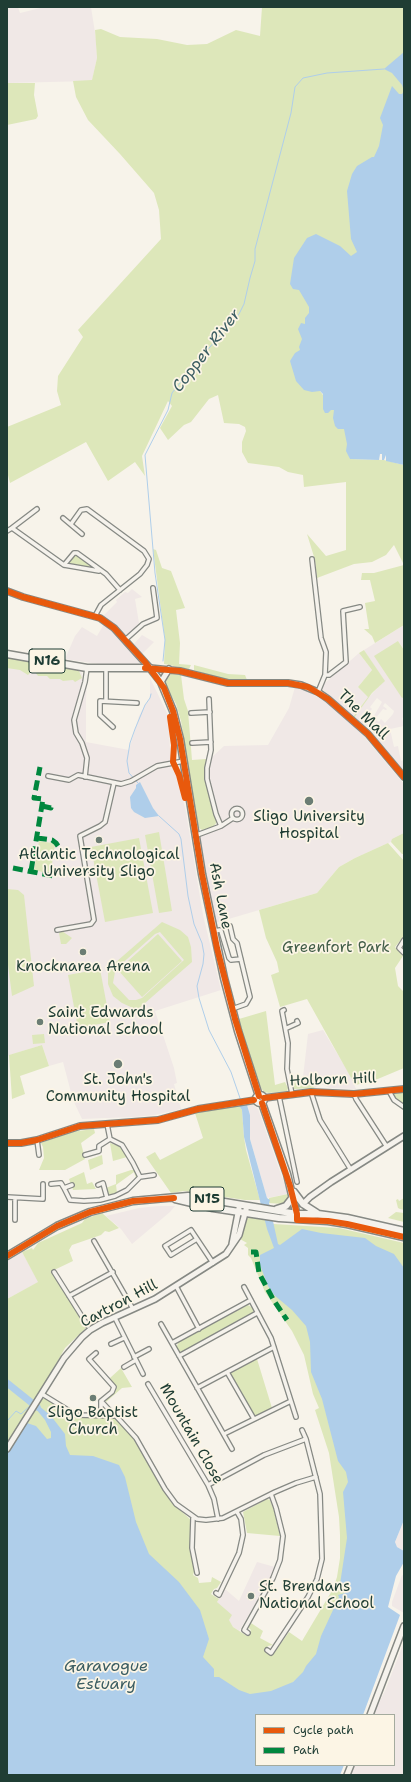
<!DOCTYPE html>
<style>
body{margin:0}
#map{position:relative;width:411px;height:1782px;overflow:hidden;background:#f7f3ea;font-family:"Shantell Sans",sans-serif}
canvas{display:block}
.frame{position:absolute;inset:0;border:8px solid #1f3d34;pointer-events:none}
.legend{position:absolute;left:255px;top:1714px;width:140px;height:52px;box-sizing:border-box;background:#fcf5e5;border:1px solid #a4ab9e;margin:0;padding:5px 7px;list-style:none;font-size:12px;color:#1f3d34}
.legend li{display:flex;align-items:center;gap:8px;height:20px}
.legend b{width:20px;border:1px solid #a4ab9e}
</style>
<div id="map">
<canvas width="411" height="1782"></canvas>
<div class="frame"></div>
<ul class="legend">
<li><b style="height:5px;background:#e8590c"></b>Cycle path</li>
<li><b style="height:5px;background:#00873e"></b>Path</li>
</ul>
</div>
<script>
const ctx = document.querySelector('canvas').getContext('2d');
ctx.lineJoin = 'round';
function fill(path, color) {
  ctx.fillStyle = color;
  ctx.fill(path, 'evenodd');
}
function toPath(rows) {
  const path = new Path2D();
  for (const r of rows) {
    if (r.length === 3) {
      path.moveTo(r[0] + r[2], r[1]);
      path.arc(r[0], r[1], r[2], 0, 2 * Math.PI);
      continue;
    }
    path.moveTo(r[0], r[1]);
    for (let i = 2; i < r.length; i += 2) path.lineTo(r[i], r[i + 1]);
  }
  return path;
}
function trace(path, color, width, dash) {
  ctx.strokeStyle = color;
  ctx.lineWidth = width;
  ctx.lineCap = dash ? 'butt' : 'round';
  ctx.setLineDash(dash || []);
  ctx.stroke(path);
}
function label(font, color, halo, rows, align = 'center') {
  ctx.font = font + ' "Shantell Sans",sans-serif';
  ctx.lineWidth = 3.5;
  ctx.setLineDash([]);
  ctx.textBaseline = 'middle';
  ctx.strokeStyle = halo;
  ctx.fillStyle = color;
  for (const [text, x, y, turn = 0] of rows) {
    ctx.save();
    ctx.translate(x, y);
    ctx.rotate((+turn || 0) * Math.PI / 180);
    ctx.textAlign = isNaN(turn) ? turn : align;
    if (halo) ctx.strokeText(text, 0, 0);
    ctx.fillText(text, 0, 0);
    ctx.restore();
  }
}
fill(toPath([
 [7,7,18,7,20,13,44,7,91,7,96,39,97,58,92,81,7,83],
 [132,589,142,597,135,599,139,623,128,634,125,634,103,616,117,602,116,600,125,592,128,593],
 [104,624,129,649,139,660,139,664,105,665,65,659,75,636,82,627,97,636],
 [404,625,404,650,398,641,403,698,404,697,404,717,402,718,404,726,390,729,394,747,398,746,401,761,404,760,404,773,367,726,362,725,354,718,368,697,353,717,322,689,325,683,359,653,372,670,358,687,369,697,384,681,364,650],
 [377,698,382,702,371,721,362,714,367,709,370,711,372,709,370,707],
 [385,703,394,711,393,714,385,723,381,719,379,722,375,719,383,709,386,710,387,709,383,706],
 [142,635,154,642,142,654,134,644],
 [7,658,76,670,82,673,82,683,87,684,86,699,86,742,129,750,139,716,145,705,150,698,150,678,168,715,171,766,176,772,186,812,203,915,221,990,155,1011,174,1068,177,1083,174,1084,181,1109,155,1115,133,1117,82,1119,73,1100,63,1062,49,1066,42,1045,7,1056],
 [295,687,308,691,330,705,362,734,404,784,404,836,355,858,339,867,317,893,215,923,200,836,224,826,211,792,209,779,211,758,224,746,268,745,289,708],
 [323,1030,349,1073,356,1089,330,1088,321,1084,315,1088,303,1077,308,1034],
 [247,1105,253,1105,258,1109,288,1194,267,1198,250,1139,250,1115],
 [158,1206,175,1206,170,1212,132,1244,121,1229,106,1216,139,1208],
 [22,1252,39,1282,7,1299,7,1261],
 [404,1520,404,1551,397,1547,395,1542],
 [257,1562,275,1567,269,1581,239,1631,233,1627,217,1602,225,1589,239,1601],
 [402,1575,404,1576,404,1613,392,1606,392,1602],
 [404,1642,404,1775,349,1775,353,1765,394,1765,394,1715,373,1715,385,1691]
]), '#f0e8e6');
fill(toPath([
 [262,7,404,7,404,124,320,391,346,426,350,459,384,460,404,465,404,625,375,643,372,636,364,629,369,629,365,603,375,601,370,580,361,580,362,573,374,573,404,565,394,545,386,555,372,562,354,564,317,578,315,560,307,534,326,556,346,550,346,482,304,487,303,475,288,472,279,467,248,463,242,452,242,442,246,431,245,427,239,424,224,423,218,395,209,399,191,422,184,425,168,440,160,428,172,406,168,401,142,456,145,476,135,462,108,481,86,442,10,483,7,471,7,427,61,405,57,391,58,376,83,337,78,330,161,239,159,210,154,193,120,154,88,120,76,97,73,81,92,80,97,58,95,30,101,29,120,37,157,39,187,45,207,44,236,30,260,36],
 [7,83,35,83,34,95,38,116,36,119,7,125],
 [153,549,156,550,162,568,171,571,185,608,176,610,180,643,179,664,191,665,189,669,164,664,165,640],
 [75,555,91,566,91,567,70,565,69,562],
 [398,641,404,650,404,697,402,698,374,656],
 [364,650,385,681,372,693,354,718,353,717,368,697,358,687,372,670,359,653],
 [7,658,76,670,79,671,82,678,75,682,73,680,63,681,60,679,50,679,47,676,38,676,35,672,32,671,28,675,20,670,7,668],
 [194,665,228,674,245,675,247,680,228,681,194,670],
 [171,674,181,675,184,699,188,711,192,760,206,759,204,778,217,822,213,827,202,830,199,828,198,824,181,721,176,704,166,686,166,681],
 [159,832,172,911,159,913,145,835],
 [404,833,404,854,402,854,391,842,392,839],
 [139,838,153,913,105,922,91,847],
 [39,841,52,843,55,845,51,870,47,873,34,870],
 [388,843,404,861,404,936,395,947,403,956,395,968,398,986,404,992,404,1068,373,1081,355,1085,307,999,280,1007,271,975,279,972,277,962,266,938,259,910,317,893,339,867,355,858],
 [7,889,18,890,24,895,34,986,12,996,7,957],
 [162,922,180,930,188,937,191,947,192,962,137,1010,122,1003,113,996,108,984,108,969],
 [160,932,184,960,142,998,136,1000,129,1000,113,983,115,972,117,968,155,934],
 [62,931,72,938,66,944,61,944,59,933],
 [158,934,182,961,142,997,118,970],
 [100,969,110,1022,78,1028,68,975],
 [266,1011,275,1085,285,1082,288,1088,287,1091,269,1093,264,1092,261,1088,244,1040,239,1019],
 [44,1034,45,1043,33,1044,32,1035],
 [42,1045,49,1066,20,1076,25,1094,12,1099,9,1055],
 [305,1079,315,1088,294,1089,292,1081],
 [404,1092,404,1106,393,1097,394,1093],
 [239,1106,242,1110,244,1137,246,1150,260,1200,245,1200,184,1191,171,1193,146,1157,155,1152,160,1160,203,1138,195,1113],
 [94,1129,95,1133,81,1143,85,1159,65,1170,39,1170,44,1158,43,1147,41,1143,70,1132],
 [110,1143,121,1147,127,1157,113,1161],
 [102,1155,103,1164,90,1170,88,1160],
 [131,1170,136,1170,138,1175,136,1178,134,1172,116,1185,117,1193,108,1196,106,1188,116,1184,116,1175],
 [84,1172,87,1184,92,1182,96,1189,73,1190,69,1179],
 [288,1194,288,1200,283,1204,269,1203,269,1198],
 [404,1198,404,1210,400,1209,398,1208,396,1200,398,1199,399,1201],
 [396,1212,404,1213,404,1222,388,1218],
 [102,1213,119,1228,109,1232,105,1231,101,1235,72,1245,69,1250,73,1261,50,1272,53,1273,86,1328,65,1348,35,1402,28,1398,7,1380,7,1299,38,1282,22,1252,32,1248,33,1250,38,1243,82,1223,85,1219],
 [255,1217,261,1218,274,1224,339,1228,404,1243,404,1383,346,1553,341,1583,343,1585,345,1594,333,1647,256,1715,256,1765,7,1775,7,1454,42,1399,46,1399,74,1417,114,1418,131,1435,171,1502,191,1520,191,1548,195,1569,193,1575,198,1578,199,1583,211,1582,212,1577,221,1582,217,1588,214,1589,211,1594,219,1599,217,1602,232,1615,229,1620,233,1627,247,1636,251,1630,248,1627,251,1623,263,1631,260,1638,273,1645,268,1646,265,1652,272,1656,289,1632,302,1641,333,1589,337,1577,340,1558,340,1535,339,1517,329,1453,315,1410,319,1408,313,1394,304,1355,292,1331,265,1292,251,1258,248,1255,248,1248,244,1245,247,1243,240,1239,245,1221,248,1218],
 [248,1305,253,1308,253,1314,184,1352,178,1351,176,1348,179,1341],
 [257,1359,272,1408,255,1416,229,1373],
 [121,1368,132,1387,122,1388,106,1402,106,1400,115,1391,116,1388,110,1378],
 [7,1384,20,1397,33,1406,7,1446],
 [267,1499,270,1500,274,1511,280,1536,247,1533,243,1512]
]), '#dde7ba');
fill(toPath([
 [404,52,404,465,386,461,386,455,384,460,382,460,382,454,380,454,379,460,350,459,346,451,347,444,344,429,338,429,335,426,333,418,334,410,331,410,328,413,325,413,323,409,323,394,320,391,312,392,304,390,296,381,290,361,295,353,300,350,299,347,302,339,298,329,301,323,305,324,305,318,309,313,309,307,299,290,293,289,290,284,294,258,307,238,316,234,340,246,351,256,357,252,351,239,347,191,352,174,357,166,372,157,374,157,379,146,383,125,380,118,392,86,399,94,402,94,404,91,402,85,392,73,384,69],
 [140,782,153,808,159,816,145,818,134,812,131,808,130,797,136,788,136,785],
 [247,1105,250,1115,250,1139,267,1198,270,1200,269,1203,278,1244,280,1245,302,1229,321,1233,365,1238,376,1246,394,1254,404,1268,404,1520,395,1542,397,1547,404,1551,404,1562,396,1576,388,1607,400,1615,363,1715,256,1715,256,1765,344,1765,340,1775,7,1775,7,1454,27,1423,36,1426,47,1439,51,1438,51,1432,45,1420,36,1409,38,1405,51,1416,65,1434,66,1446,70,1455,93,1456,119,1465,125,1477,136,1522,149,1554,179,1582,200,1610,209,1639,203,1657,214,1669,214,1677,219,1677,239,1690,250,1694,271,1691,293,1682,303,1672,306,1666,316,1654,321,1636,339,1597,338,1595,345,1593,343,1585,340,1584,347,1538,343,1492,348,1482,346,1472,338,1461,322,1399,311,1372,310,1342,306,1326,292,1310,274,1295,268,1286,260,1265,260,1255,274,1248,267,1229,244,1137,242,1110,239,1106]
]), '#afceea');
trace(toPath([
 [163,661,165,640,155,573,145,455,168,410,172,393,195,364,239,314,244,304,250,278,255,261,255,249,291,113,295,87,303,78,327,73,384,69],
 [138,783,129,773,127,761,130,743,135,729,145,705,150,698,151,694],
 [159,816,179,834,181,839,188,896,194,924,202,943,204,954,203,964,197,986,199,998,209,1030,231,1072,241,1101],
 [8,1420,16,1411,21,1414,32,1404]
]), '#afceea', 1);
trace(toPath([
 [7,1383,37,1407]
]), '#afceea', 7);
const street = toPath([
 [63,518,82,534],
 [71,524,81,510,87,509,144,551,149,559,147,565,140,574,101,605,95,616],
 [12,528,37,509],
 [7,531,12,528,64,565,74,553,77,553,106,574,120,590],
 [312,559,321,638,326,652,325,675],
 [64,565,99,571],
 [125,640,143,624,157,618,153,588],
 [106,669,106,701],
 [318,692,325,675,329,675,346,662,343,611,360,607],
 [209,699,211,750,207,768,207,779,216,814,221,826],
 [191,713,210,712],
 [113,727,100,715,100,701,137,703],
 [192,743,211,742],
 [48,776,69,780,78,775,121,784,131,781,157,766,184,761],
 [85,777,87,758,82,743,76,733,74,720,85,682,87,668],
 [237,814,5.5],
 [197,835,221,826,233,818],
 [230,926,233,939,237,943,250,997,246,1004,232,1009],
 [57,930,91,924,94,920,80,836,100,826,105,822,114,783],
 [214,931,220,930,221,931,229,958,231,960,241,959],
 [404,940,399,948,404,953],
 [284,1010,282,1011,288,1043,287,1069,292,1094],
 [287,1028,298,1023,297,1021],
 [389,1091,394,1100,404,1107],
 [311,1092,320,1120,351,1170],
 [354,1094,356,1099,387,1147],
 [279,1096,297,1182],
 [37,1140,39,1155],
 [85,1155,99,1151,99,1146,110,1139],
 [140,1177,154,1175],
 [51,1184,61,1183,64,1188],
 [72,1185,64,1188,70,1200,84,1201,100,1200,115,1196,127,1190,140,1177,133,1163,122,1145,110,1139,107,1124],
 [98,1185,103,1183,107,1198],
 [7,1197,43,1199,43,1184],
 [15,1220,15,1198],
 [197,1239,191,1230,165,1246,171,1255,197,1239,213,1263],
 [94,1241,133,1309],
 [54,1272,88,1326],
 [176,1286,199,1329],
 [244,1287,271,1338,296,1417],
 [69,1296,113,1272],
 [115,1318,143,1374],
 [161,1324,232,1449],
 [172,1343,251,1300],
 [111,1344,124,1338],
 [96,1353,89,1359,114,1387,112,1392,101,1401,101,1415],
 [179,1356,257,1313],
 [134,1357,149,1349],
 [124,1367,136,1360],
 [227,1372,254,1419],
 [148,1384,208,1485,214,1499,218,1519],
 [197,1388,274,1347],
 [42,1394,76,1415,116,1416,136,1438,165,1489,176,1504,197,1519,206,1520,223,1518,275,1492,296,1483,316,1477],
 [101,1401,114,1415],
 [224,1434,291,1401],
 [208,1485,264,1455,306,1439],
 [193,1518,192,1548,197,1573],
 [216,1593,219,1595,239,1553,243,1535,241,1519,237,1512],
 [248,1633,244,1630,273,1578,280,1560,283,1536,276,1508,271,1494],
 [267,1650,271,1653,308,1597,317,1579,322,1559,320,1494,306,1439,302,1430]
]);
const secondary = toPath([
 [7,591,23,597,100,618,114,628,150,668,180,671,228,683,288,683,301,685,318,692,328,699,368,734,404,777],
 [161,682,169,669],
 [264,1098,311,1092,354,1094,404,1089],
 [7,1143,21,1143,37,1140,80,1126,158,1120,198,1109,256,1100],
 [303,1204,310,1197,331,1182,404,1136],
 [232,1244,239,1208],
 [7,1449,64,1358,82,1337,90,1330,102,1323,155,1299,226,1254,239,1235,247,1206],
 [370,1715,404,1626],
 [347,1775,351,1765]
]);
const highway = toPath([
 [7,654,87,668,150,668,161,682,173,711,180,739,202,874,224,978,238,1031,259,1096],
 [260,1099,4],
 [262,1103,287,1174,297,1216],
 [294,1192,303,1204,317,1213],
 [175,1199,213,1208,279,1218,328,1221,347,1224,404,1237],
 [277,1209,286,1206,293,1197],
 [7,1256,57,1226,90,1212,133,1201,188,1196,297,1214,318,1214,347,1218,404,1231]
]);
trace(street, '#868984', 6);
trace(secondary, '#868984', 8);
trace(highway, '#868984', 9);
trace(street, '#f5f2ec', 3.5);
trace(secondary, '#f5f2ec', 5);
trace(highway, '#f5f2ec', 6);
trace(toPath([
 [42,806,51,808,52,804],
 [37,838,52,840,56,843,58,846],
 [13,868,53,876],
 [31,871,43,799,34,798,40,767],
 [251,1252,256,1252,259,1273,273,1299,287,1320]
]), '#00873e', 5, [10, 5]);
trace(toPath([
 [7,591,23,597,100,618,114,628,145,662,164,688,173,711,180,739,202,874,217,948,235,1019,259,1096],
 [145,668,180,671,228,683,288,683,308,687,328,699,368,734,404,777],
 [170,717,174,745,173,762,179,775,185,798],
 [264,1098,311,1092,354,1094,404,1089],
 [262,1103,290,1186,297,1214,297,1220,328,1221,347,1224,404,1237],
 [7,1143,21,1143,37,1140,80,1126,158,1120,198,1109,254,1100],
 [7,1256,57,1226,90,1212,133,1201,174,1198]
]), '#e8590c', 6);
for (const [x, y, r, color] of [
 [309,801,5,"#6b7d74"],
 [99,840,4,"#6b7d74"],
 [83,952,4,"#6b7d74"],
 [40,1022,4,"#6b7d74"],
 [118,1064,5,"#6b7d74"],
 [93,1398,4,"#6b7d74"],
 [251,1596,4,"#6b7d74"]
]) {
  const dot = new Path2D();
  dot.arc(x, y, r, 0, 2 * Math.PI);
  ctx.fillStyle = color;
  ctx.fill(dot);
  trace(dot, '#fcf5e5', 1.5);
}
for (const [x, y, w] of [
 [47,661,36],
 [207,1199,34]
]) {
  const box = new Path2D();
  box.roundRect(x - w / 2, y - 12, w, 24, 3);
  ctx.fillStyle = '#fcf5e5';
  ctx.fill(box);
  trace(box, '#1f3d34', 1);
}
label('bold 14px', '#1f3d34', null, [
 ["N16",47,661],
 ["N15",207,1199]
]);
label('15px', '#1f3d34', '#fcf5e5', [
 ["The Mall",363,715,44],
 ["Ash Lane",220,896,79],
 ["Holborn Hill",333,1080,-2],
 ["Cartron Hill",119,1304,-28],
 ["Mountain Close",191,1434,60]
]);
label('15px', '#1f3d34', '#fcf5e5', [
 ["Sligo University",309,817],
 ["Hospital",309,834],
 ["Atlantic Technological",99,855],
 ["University Sligo",99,872],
 ["Knocknarea Arena",83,967],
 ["Saint Edwards",48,1013,"left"],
 ["National School",48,1030,"left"],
 ["St. John's",118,1080],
 ["Community Hospital",118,1097],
 ["Sligo Baptist",93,1413],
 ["Church",93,1430],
 ["St. Brendans",259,1587,"left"],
 ["National School",259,1604,"left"]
]);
label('15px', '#415d47', '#fcf5e5', [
 ["Greenfort Park",336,948]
]);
label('italic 16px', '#3b5d62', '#fcf5e5', [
 ["Copper River",207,351,-52],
 ["Garavogue",106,1667],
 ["Estuary",106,1685]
]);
</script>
